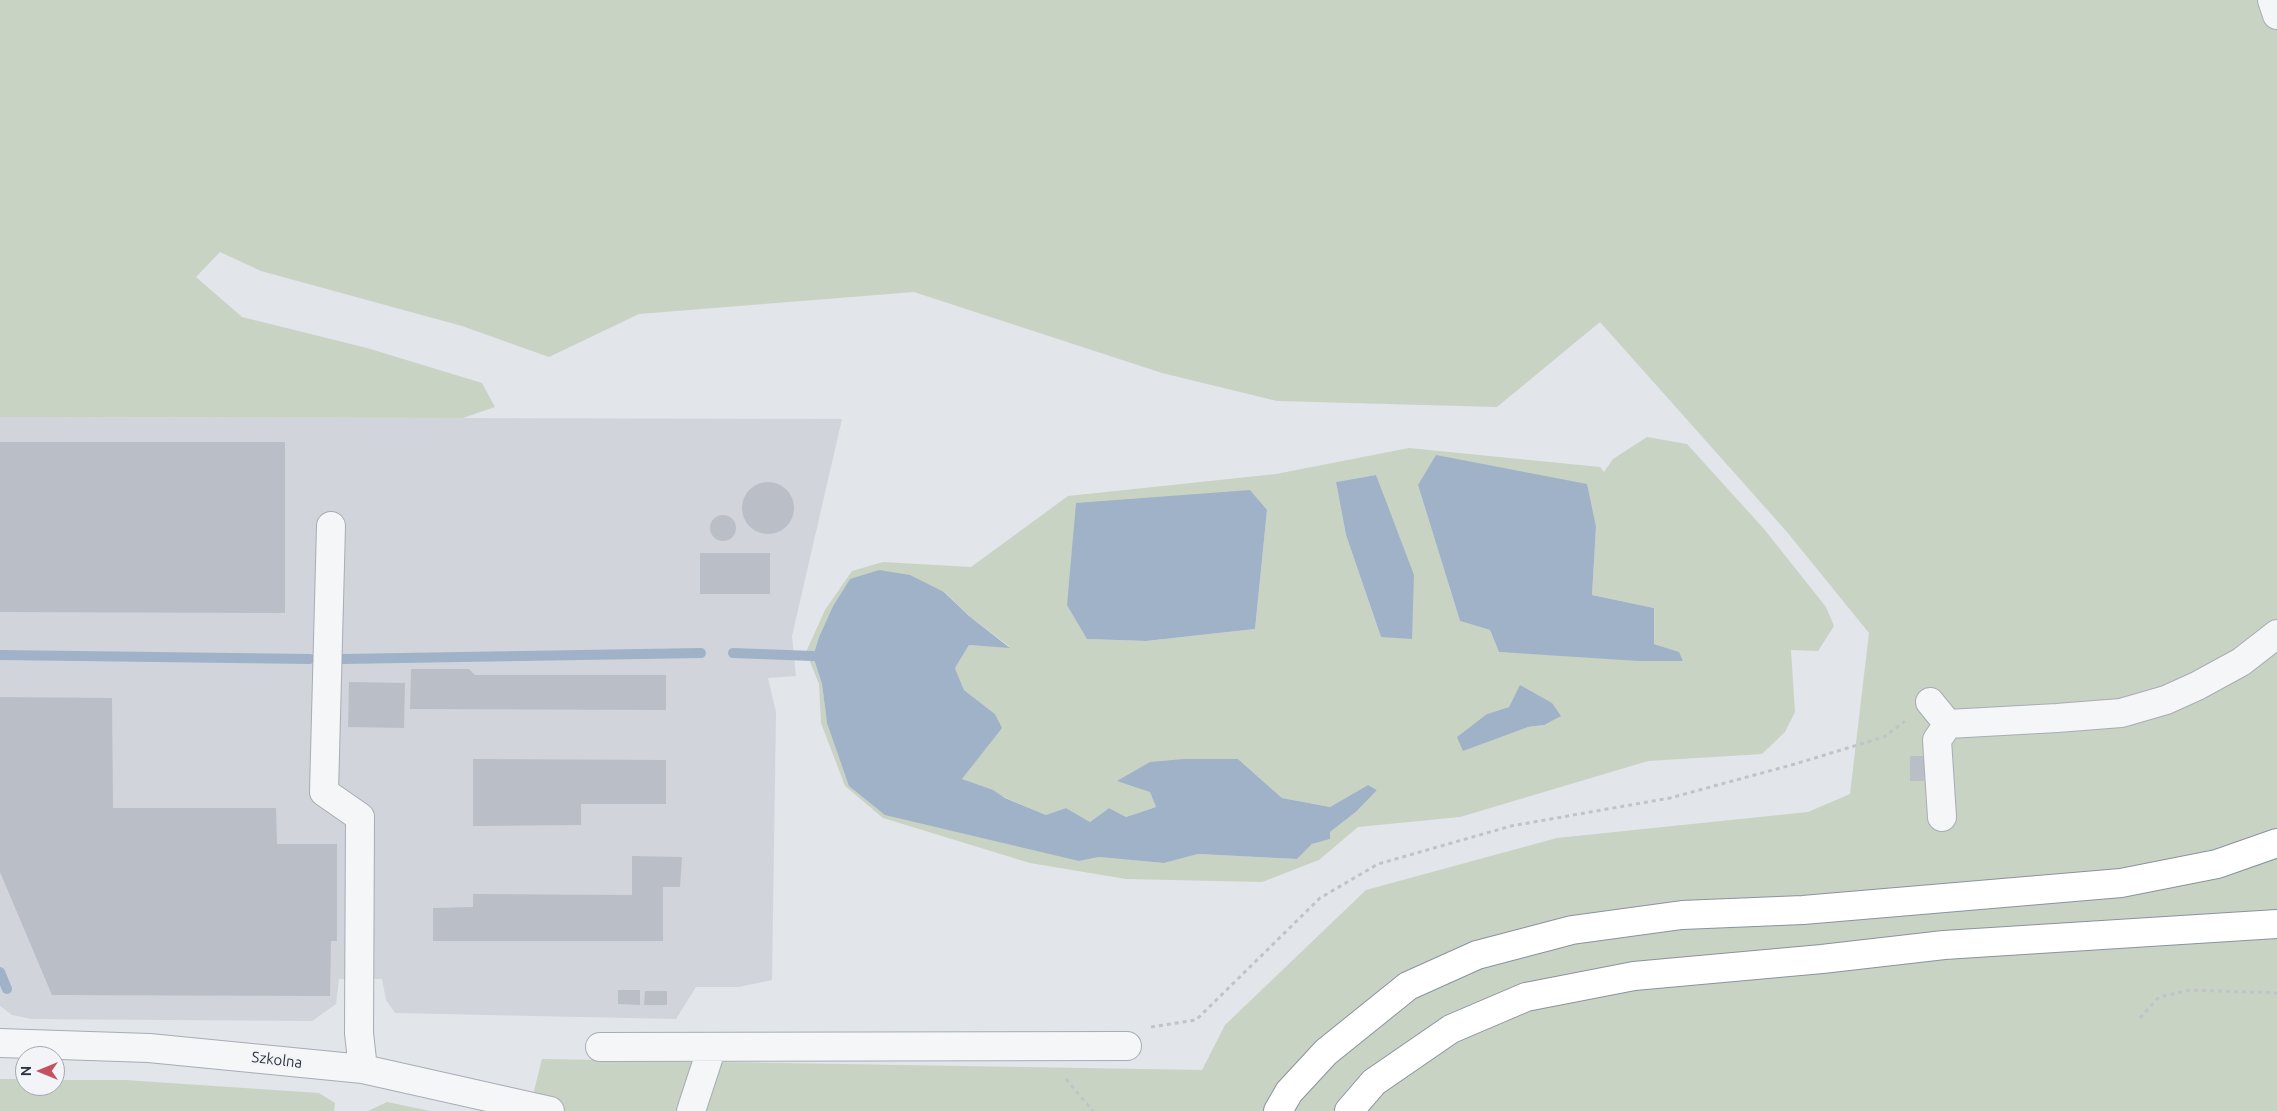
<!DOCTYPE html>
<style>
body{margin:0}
#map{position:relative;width:2277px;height:1111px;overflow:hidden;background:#e2e5ea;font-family:Ubuntu,sans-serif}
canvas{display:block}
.north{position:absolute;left:15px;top:1046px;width:50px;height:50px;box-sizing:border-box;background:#f2f4f7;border:1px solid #a3a7ae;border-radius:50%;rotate:270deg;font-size:14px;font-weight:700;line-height:20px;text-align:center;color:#2c3341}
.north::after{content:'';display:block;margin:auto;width:18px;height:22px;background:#c55160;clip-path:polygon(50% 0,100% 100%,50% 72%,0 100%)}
</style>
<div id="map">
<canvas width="2277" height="1111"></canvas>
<div class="north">N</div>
</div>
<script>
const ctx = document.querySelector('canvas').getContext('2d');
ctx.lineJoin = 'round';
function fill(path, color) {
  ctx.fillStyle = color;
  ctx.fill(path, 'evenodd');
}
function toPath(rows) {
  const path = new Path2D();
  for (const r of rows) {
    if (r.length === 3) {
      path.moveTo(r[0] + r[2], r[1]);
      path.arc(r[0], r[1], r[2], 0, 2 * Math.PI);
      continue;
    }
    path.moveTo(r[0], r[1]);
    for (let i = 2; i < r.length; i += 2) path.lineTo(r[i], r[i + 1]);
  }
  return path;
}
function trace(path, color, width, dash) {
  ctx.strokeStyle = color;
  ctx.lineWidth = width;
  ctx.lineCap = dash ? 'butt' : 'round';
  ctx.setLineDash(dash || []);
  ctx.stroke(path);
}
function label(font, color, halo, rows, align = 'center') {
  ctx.font = font + ' Ubuntu,sans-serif';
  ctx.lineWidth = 5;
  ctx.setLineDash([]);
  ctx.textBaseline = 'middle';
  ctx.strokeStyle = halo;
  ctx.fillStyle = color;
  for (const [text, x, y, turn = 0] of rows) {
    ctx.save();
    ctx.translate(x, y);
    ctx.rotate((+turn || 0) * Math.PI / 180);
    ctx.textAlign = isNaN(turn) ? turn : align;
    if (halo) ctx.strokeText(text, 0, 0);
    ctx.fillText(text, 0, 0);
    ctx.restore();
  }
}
fill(toPath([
 [0,417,842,419,792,636,796,676,768,678,776,712,772,980,739,987,696,987,676,1019,395,1013,386,1000,382,979,339,979,336,1004,312,1021,32,1019,12,1015,0,1006]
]), '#d1d4db');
fill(toPath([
 [0,0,2277,0,2277,1111,529,1111,542,1059,1202,1070,1225,1025,1366,890,1557,838,1808,812,1850,794,1869,633,1787,532,1600,322,1497,407,1277,401,1162,373,914,292,639,314,549,357,462,326,261,271,220,252,196,277,242,317,367,348,482,383,495,407,463,418,0,417],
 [1647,437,1687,444,1764,529,1826,607,1834,626,1818,651,1791,650,1795,712,1785,732,1762,754,1648,761,1460,817,1358,827,1319,860,1262,882,1126,879,1030,863,883,818,845,786,821,723,819,684,806,652,825,610,852,571,883,562,971,567,1068,496,1276,474,1409,448,1600,467,1604,472,1613,459],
 [1376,475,1381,637,1346,535,1336,482],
 [1418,485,1596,527,1592,595,1654,608,1654,644,1678,652,1683,661,1499,652,1490,630,1460,621],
 [1267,510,1255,629,1146,641,1087,639],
 [850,579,945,592,969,616,1010,647,969,645,955,668,964,690,995,714,1001,728,962,779,1046,815,1066,808,1090,822,1109,808,1126,817,1156,807,1150,792,1184,759,1238,759,1282,798,1330,807,1368,785,1377,790,1357,811,1330,832,1330,839,1312,844,1297,859,1198,854,1164,863,1099,857,1079,861,827,723,822,684,813,656,819,637,833,606],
 [1521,685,1544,725,1528,727,1487,714,1509,707],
 [0,1079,25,1079,25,1086,55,1086,55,1080,125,1080,319,1093,335,1103,334,1111,0,1111],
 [387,1102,430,1111,368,1111]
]), '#c8d3c4');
fill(toPath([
 [1436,455,1587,484,1596,527,1592,595,1654,608,1654,644,1679,652,1683,661,1639,661,1499,652,1490,630,1460,621,1418,485],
 [1376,475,1414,575,1412,639,1381,637,1346,535,1336,482],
 [1250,490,1267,510,1255,629,1146,641,1087,639,1067,605,1076,503],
 [879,570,910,575,944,592,969,616,1010,648,969,645,955,668,964,690,995,714,1002,728,962,779,993,790,1005,798,1046,815,1066,808,1090,822,1109,808,1126,817,1156,807,1150,792,1117,781,1150,762,1184,759,1238,759,1282,798,1330,807,1368,785,1377,790,1357,811,1330,832,1330,839,1312,844,1297,859,1198,854,1164,863,1099,857,1079,861,885,815,849,786,827,723,822,684,813,656,819,637,833,606,850,579],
 [1520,685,1552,703,1561,716,1544,725,1528,727,1463,751,1457,737,1487,714,1509,707]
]), '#a0b2c7');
trace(toPath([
 [733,653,813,656],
 [0,655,310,659],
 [343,659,701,653],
 [0,972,7,989]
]), '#a0b2c7', 10);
fill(toPath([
 [0,442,285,442,285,613,0,612],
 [768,508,26],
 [723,528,13],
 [700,553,770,553,770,594,700,594],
 [411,669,469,669,475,675,666,675,666,710,410,709],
 [349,682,405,683,404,728,348,727],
 [0,697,112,698,113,808,276,808,277,844,337,844,337,941,331,941,330,996,52,995,0,872],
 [1910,756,1924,756,1924,781,1910,781],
 [473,759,666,760,666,804,581,804,581,825,473,826],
 [632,856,682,857,680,887,663,887,663,941,433,941,433,908,473,907,473,894,632,895],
 [618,990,640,990,640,1005,618,1004],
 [645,991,667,991,667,1005,644,1005]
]), '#babec6');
const minor = toPath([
 [2272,0,2277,15],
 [331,526,324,792,360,817,359,1033,363,1069],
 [1930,702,1948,724],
 [1942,817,1937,740,1948,724,2057,718,2121,713,2166,700,2197,686,2241,662,2277,634],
 [0,1043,149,1048,363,1069,550,1111],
 [600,1047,1127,1046],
 [691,1111,712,1047]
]);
const highway = toPath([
 [1278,1111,1289,1092,1326,1052,1408,986,1477,955,1572,930,1682,915,1803,910,2121,883,2217,864,2277,843],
 [1349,1111,1374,1082,1451,1029,1526,997,1634,976,1822,959,1944,945,2277,924]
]);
trace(minor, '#a8acb4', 30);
trace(highway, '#8b929f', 30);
trace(toPath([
 [2140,1018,2159,997,2190,990,2277,993],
 [1151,1027,1196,1020,1320,898,1378,864,1511,826,1670,798,1795,764,1884,737,1905,721],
 [1066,1079,1093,1111]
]), '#c1c3c8', 3, [4, 4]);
trace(minor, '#f5f6f8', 28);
trace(highway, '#fff', 28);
label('15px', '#2c3341', '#f2f4f7', [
 ["Szkolna",277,1060,7]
]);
</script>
